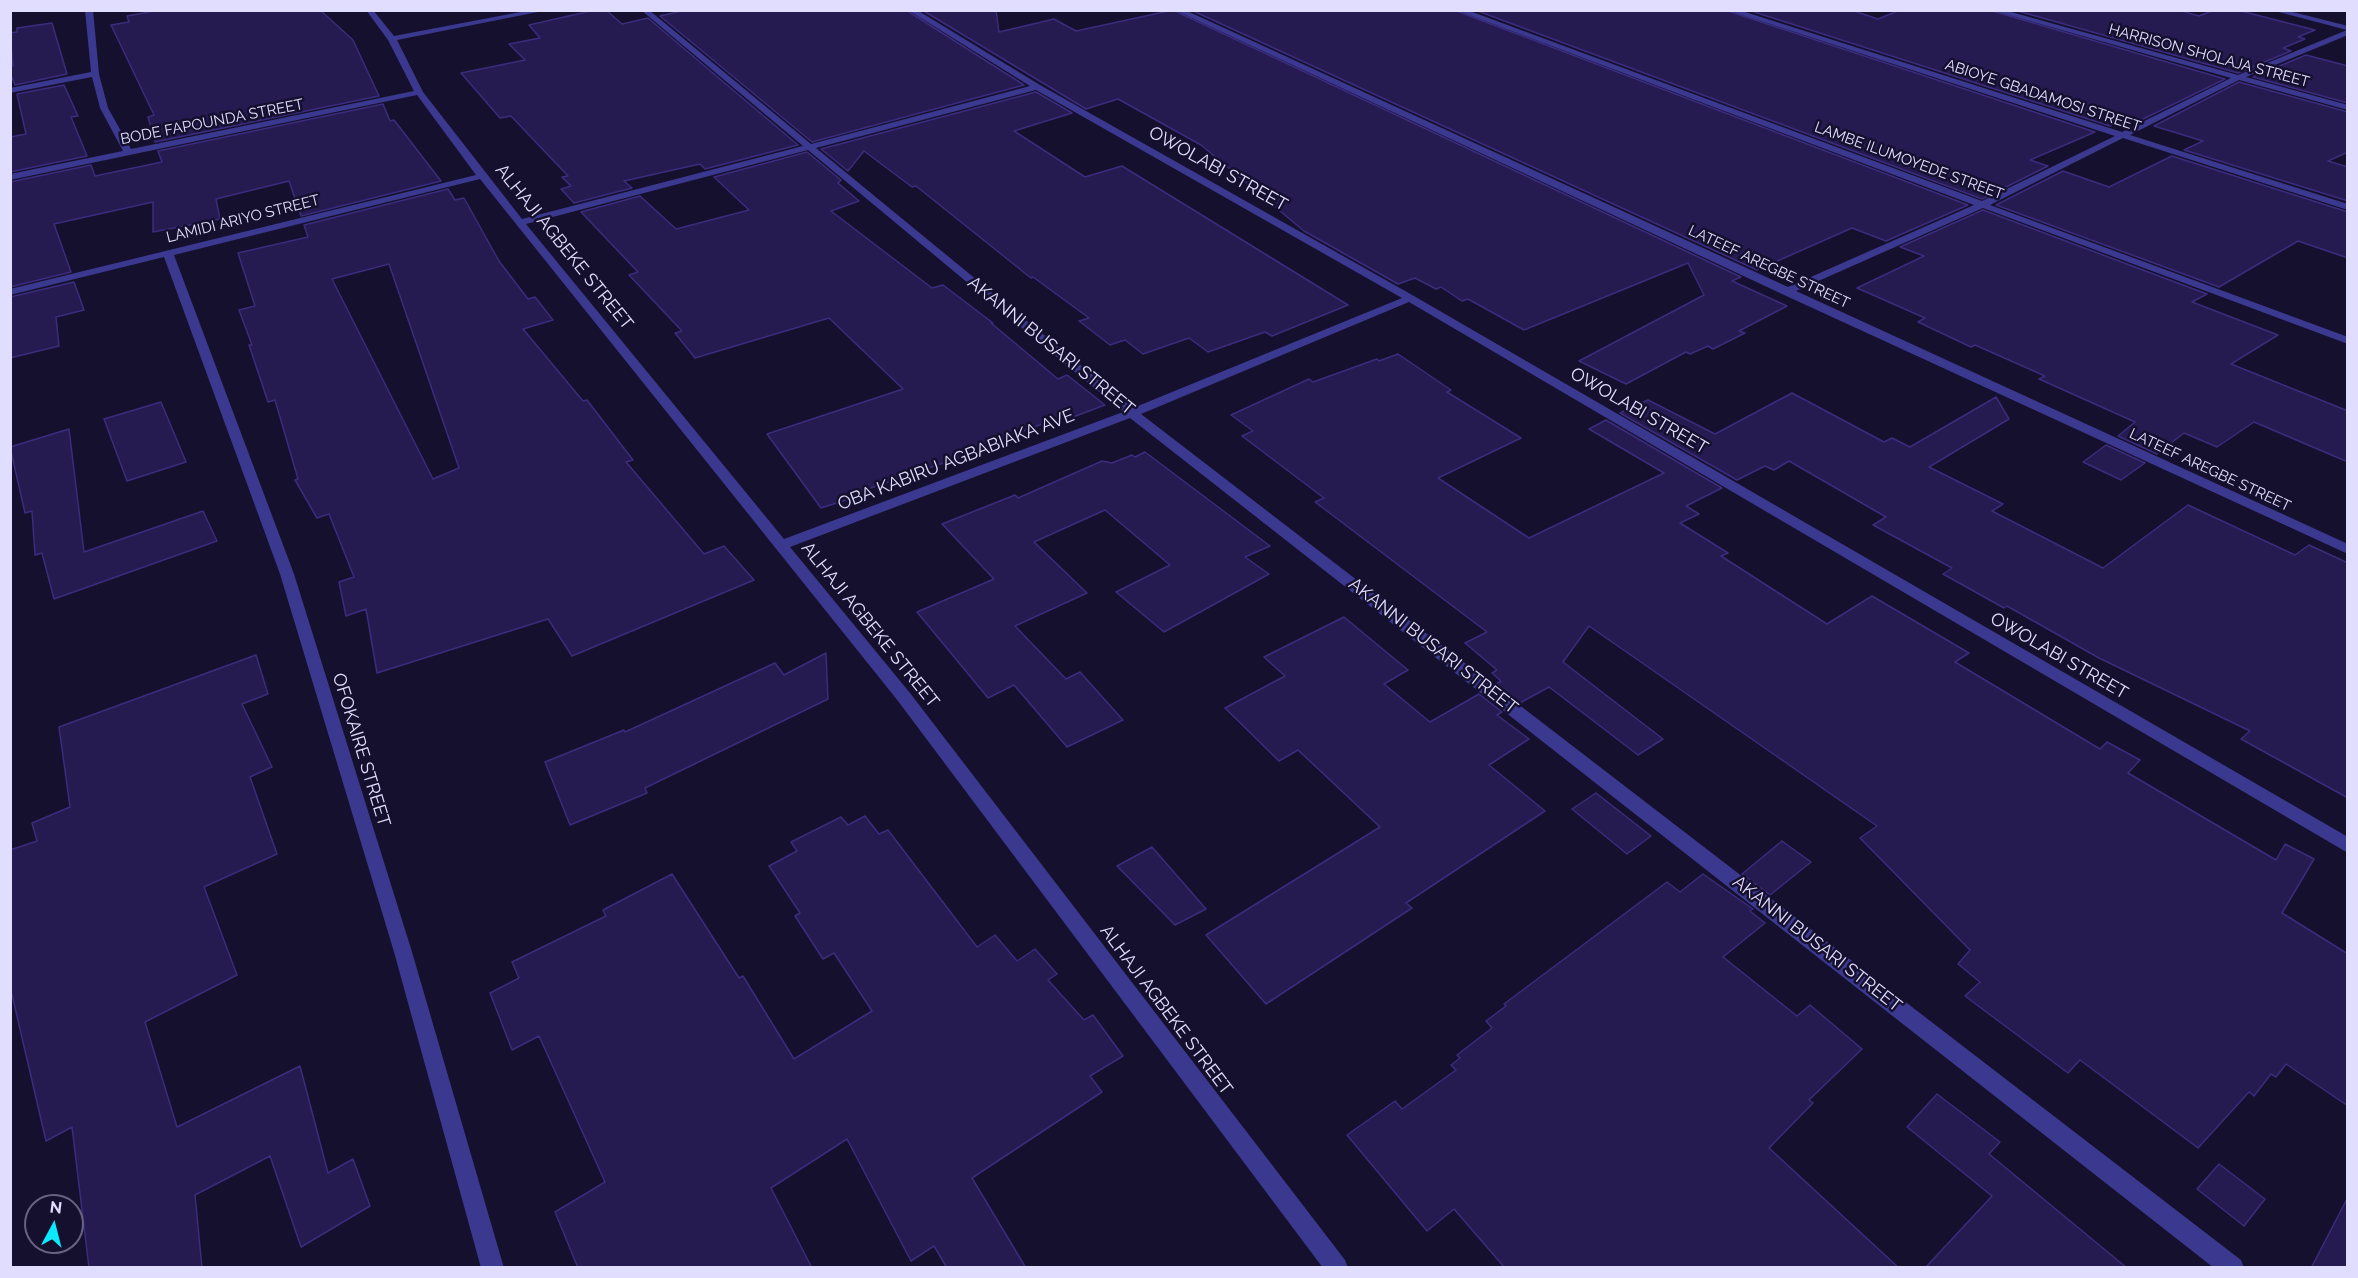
<!DOCTYPE html>
<style>
body{margin:0}
#map{position:relative;width:2358px;height:1278px;overflow:hidden;background:#15102e;font-family:Raleway,sans-serif}
canvas{display:block}
.frame{position:absolute;inset:0;border:12px solid #e1ddff;pointer-events:none}
.north{position:absolute;left:24px;top:1194px;width:60px;height:60px;box-sizing:border-box;background:#15102e;border:2px solid #676282;border-radius:50%;rotate:7deg;font-size:16px;font-weight:700;line-height:24px;text-align:center;color:#e1ddff}
.north::after{content:'';display:block;margin:auto;width:21px;height:27px;background:#09eaff;clip-path:polygon(50% 0,100% 100%,50% 72%,0 100%)}
</style>
<div id="map">
<canvas width="2358" height="1278"></canvas>
<div class="frame"></div>
<div class="north">N</div>
</div>
<script>
const ctx = document.querySelector('canvas').getContext('2d');
ctx.lineJoin = 'round';
function fill(path, color) {
  ctx.fillStyle = color;
  ctx.fill(path, 'evenodd');
}
function toPath(rows) {
  const path = new Path2D();
  for (const r of rows) {
    path.moveTo(r[0], r[1]);
    for (let i = 2; i < r.length; i += 2) path.lineTo(r[i], r[i + 1]);
  }
  return path;
}
function trace(path, color, width, dash) {
  ctx.strokeStyle = color;
  ctx.lineWidth = width;
  ctx.lineCap = dash ? 'butt' : 'round';
  ctx.setLineDash(dash || []);
  ctx.stroke(path);
}
function label(font, color, halo, rows, align = 'center') {
  ctx.font = font + ' Raleway,sans-serif';
  ctx.lineWidth = 5;
  ctx.setLineDash([]);
  ctx.textBaseline = 'middle';
  ctx.strokeStyle = halo;
  ctx.fillStyle = color;
  for (const [text, x, y, turn = 0] of rows) {
    ctx.save();
    ctx.translate(x, y);
    ctx.rotate((+turn || 0) * Math.PI / 180);
    ctx.textAlign = isNaN(turn) ? turn : align;
    if (halo) ctx.strokeText(text, 0, 0);
    ctx.fillText(text, 0, 0);
    ctx.restore();
  }
}
const building = toPath([
 [160,10,320,10,353,40,379,96,155,142,148,117,154,115,111,25,129,22,127,16,160,10],
 [595,10,606,10,622,24,648,18,798,145,705,169,700,164,624,181,632,188,574,203,561,189,571,186,562,177,568,176,511,116,500,118,461,73,525,60,509,44,540,38,529,25,595,10],
 [686,10,906,10,1024,85,812,142,660,16,686,10],
 [922,10,996,10,999,32,1054,19,1076,31,1173,10,1741,277,1732,281,1787,306,1739,331,1745,333,1713,349,1708,346,1690,354,1686,352,1626,384,1579,361,1704,295,1688,263,1524,330,1468,299,1462,301,1441,287,1436,289,1415,278,1398,284,1304,231,1201,145,1118,99,1086,109,922,10],
 [1191,10,1454,10,1968,205,1886,241,1852,228,1757,270,1191,10],
 [1475,10,1725,10,2095,132,2030,160,2048,166,1982,199,1475,10],
 [1748,10,1851,10,1878,19,1900,10,1989,10,2225,79,2139,121,2129,118,2110,126,1748,10],
 [2014,10,2178,10,2199,16,2214,10,2237,10,2315,30,2298,37,2305,39,2283,48,2291,51,2238,73,2014,10],
 [52,23,67,74,15,85,10,73,10,67,13,66,10,33,17,32,17,28,52,23],
 [2306,55,2348,66,2348,103,2253,77,2306,55],
 [2239,82,2348,112,2348,152,2328,161,2348,167,2348,201,2184,150,2203,141,2154,126,2239,82],
 [64,85,78,116,71,117,87,156,10,172,10,137,26,134,17,94,64,85],
 [1036,92,1072,113,1014,131,1085,177,1122,166,1348,305,1272,336,1265,332,1208,352,1189,338,1143,354,1125,340,1110,345,1079,321,1089,318,1033,277,1031,278,916,186,912,187,864,151,848,171,821,149,1036,92],
 [383,104,390,121,394,120,441,181,301,216,289,181,216,199,220,219,153,232,153,202,54,224,71,272,10,287,10,182,91,165,95,176,162,162,158,151,383,104],
 [807,152,841,180,838,183,859,201,831,211,932,288,943,285,993,323,991,323,1058,379,1067,375,1105,405,1073,417,1069,414,1007,437,1010,440,862,491,865,494,821,508,767,434,903,389,829,318,695,358,675,333,682,331,629,275,638,272,581,212,640,196,676,229,749,210,714,177,807,152],
 [2172,156,2348,212,2348,258,2298,241,2219,287,1996,205,2063,171,2109,187,2172,156],
 [448,189,455,200,464,198,499,261,528,299,535,297,553,320,523,329,583,401,587,400,633,460,626,462,704,554,724,546,754,580,572,656,548,619,377,673,366,609,346,616,339,582,354,577,329,514,317,518,295,480,298,479,275,400,268,402,249,345,252,345,239,310,255,306,238,253,308,237,304,225,448,189],
 [389,264,459,468,433,479,332,279,389,264],
 [1983,210,2207,294,2192,302,2278,335,2231,364,2348,411,2348,462,2254,422,2217,447,2184,433,2157,454,2118,436,2135,422,2039,379,2045,376,1975,345,1971,347,1918,322,1925,318,1857,288,1924,256,1900,247,1983,210],
 [74,282,84,310,56,317,59,346,10,358,10,297,74,282],
 [1398,354,1451,390,1447,392,1521,438,1438,478,1529,538,1664,473,1589,429,1606,420,1722,488,1686,506,1699,514,1680,523,1728,553,1721,556,1827,624,1872,596,1969,653,1955,662,2100,749,2107,742,2140,760,2128,773,2276,860,2285,844,2314,859,2282,913,2348,954,2348,1106,2286,1064,2276,1077,2271,1074,2254,1096,2249,1092,2198,1148,2080,1060,2068,1073,1965,996,1980,982,1958,964,1970,950,1860,838,1877,826,1589,626,1563,662,1663,739,1638,755,1549,687,1520,703,1496,684,1501,681,1492,673,1497,670,1465,643,1487,632,1315,502,1324,498,1242,436,1253,431,1231,415,1309,379,1313,382,1377,359,1379,361,1398,354],
 [1792,393,1884,442,1892,438,1910,447,1996,397,2009,419,1929,467,2003,504,1992,511,2103,568,2188,505,2295,555,2309,545,2348,563,2348,798,2241,739,2250,731,2099,658,2007,606,2004,608,1943,574,1952,568,1873,525,1886,517,1789,461,1774,470,1765,466,1737,480,1620,413,1648,400,1715,434,1792,393],
 [161,402,186,462,127,481,104,419,161,402],
 [69,429,84,552,203,511,217,541,54,599,42,553,35,555,32,511,25,513,10,447,69,429],
 [2106,445,2145,463,2121,480,2083,462,2106,445],
 [1145,452,1270,546,1245,557,1269,574,1164,632,1116,592,1170,565,1105,510,1034,542,1087,593,1015,626,1066,679,1080,672,1123,720,1067,747,1014,685,988,698,917,612,994,579,942,524,1015,495,1018,498,1102,461,1112,463,1132,455,1135,457,1145,452],
 [1344,617,1408,670,1384,684,1430,722,1479,694,1502,712,1497,715,1529,739,1489,765,1545,811,1406,903,1412,908,1266,1004,1206,935,1380,827,1298,750,1279,761,1225,708,1285,676,1264,657,1344,617],
 [826,653,828,699,645,788,647,793,570,825,545,762,624,730,625,732,775,663,784,675,826,653],
 [256,655,268,694,242,704,272,767,250,777,277,854,204,887,237,975,145,1022,177,1127,300,1066,328,1173,353,1159,370,1206,301,1247,270,1156,195,1195,202,1268,89,1268,72,1127,46,1141,10,986,10,850,37,841,32,823,70,807,59,727,256,655],
 [1596,793,1651,836,1627,854,1572,809,1596,793],
 [865,816,879,834,888,830,977,947,995,935,1017,961,1035,949,1057,974,1048,980,1084,1020,1093,1015,1123,1056,1090,1076,1102,1092,972,1178,1026,1268,947,1268,934,1246,911,1261,847,1139,771,1188,812,1268,578,1268,555,1212,605,1182,539,1036,512,1050,490,993,519,978,512,962,606,916,603,910,672,874,739,978,743,976,794,1059,872,1011,834,953,823,959,795,916,800,913,769,866,797,851,791,842,841,817,848,825,865,816],
 [1782,841,1811,862,1770,895,1742,874,1782,841],
 [1152,847,1206,909,1175,925,1117,866,1152,847],
 [1703,874,1753,909,1750,911,1765,923,1723,957,1797,1016,1810,1005,1862,1049,1809,1100,1813,1103,1769,1148,1899,1268,1505,1268,1454,1209,1427,1231,1347,1135,1395,1101,1402,1109,1456,1070,1451,1065,1460,1058,1457,1055,1492,1028,1486,1021,1506,1006,1504,1004,1667,882,1680,892,1703,874],
 [1937,1094,2000,1142,1989,1154,2127,1268,1925,1268,1992,1196,1907,1127,1937,1094],
 [2219,1164,2265,1199,2244,1226,2197,1189,2219,1164],
 [2348,1197,2348,1268,2311,1268,2348,1197]
]);
fill(building, '#251b50');
trace(building, '#3b2c7d', 1.5);
fill(toPath([
 [85,10,93,10,99,74,108,108,131,149,414,91,388,40,366,10,373,10,394,36,531,10,548,10,397,40,423,92,522,219,803,146,641,10,649,10,811,144,1030,86,908,10,917,10,1040,85,1414,296,2348,837,2348,853,1409,302,1141,414,2241,1260,2244,1268,2214,1268,1130,418,790,547,910,693,1345,1260,1348,1268,1323,1268,898,701,480,179,174,255,294,574,412,952,504,1268,481,1268,394,952,280,574,164,257,10,295,10,289,476,175,417,95,10,180,10,174,123,151,100,108,92,77,10,93,10,88,91,72,85,10],
 [1036,90,1402,298,1133,408,816,148,1036,90],
 [808,150,1123,412,784,539,526,224,808,150],
 [1175,10,1185,10,1788,287,1974,205,1456,10,1467,10,1982,201,2115,136,1727,10,1739,10,2122,132,2231,78,1991,10,2004,10,2238,75,2347,30,2271,10,2285,10,2348,26,2348,35,2246,77,2348,105,2348,110,2239,80,2130,135,2348,204,2348,210,2123,138,1990,205,2348,337,2348,344,1983,208,1796,291,2348,544,2348,554,1782,294,1175,10]
]), '#3b398f');
label('15px', '#e1ddff', '#15102e', [
 ["HARRISON SHOLAJA STREET",2209,56,15],
 ["ABIOYE GBADAMOSI STREET",2043,96,18],
 ["BODE FAPOUNDA STREET",212,122,-11],
 ["LAMBE ILUMOYEDE STREET",1909,161,20],
 ["LAMIDI ARIYO STREET",243,219,-14],
 ["LATEEF AREGBE STREET",1769,267,25],
 ["LATEEF AREGBE STREET",2210,470,25]
]);
label('18px', '#e1ddff', '#15102e', [
 ["OWOLABI STREET",1218,169,29],
 ["ALHAJI AGBEKE STREET",564,247,51],
 ["AKANNI BUSARI STREET",1051,346,39],
 ["OWOLABI STREET",1639,411,30],
 ["OBA KABIRU AGBABIAKA AVE",956,460,-21],
 ["ALHAJI AGBEKE STREET",870,625,51],
 ["AKANNI BUSARI STREET",1433,646,38],
 ["OWOLABI STREET",2059,656,30],
 ["OFOKAIRE STREET",361,750,73],
 ["AKANNI BUSARI STREET",1817,944,38],
 ["ALHAJI AGBEKE STREET",1166,1010,53]
]);
</script>
